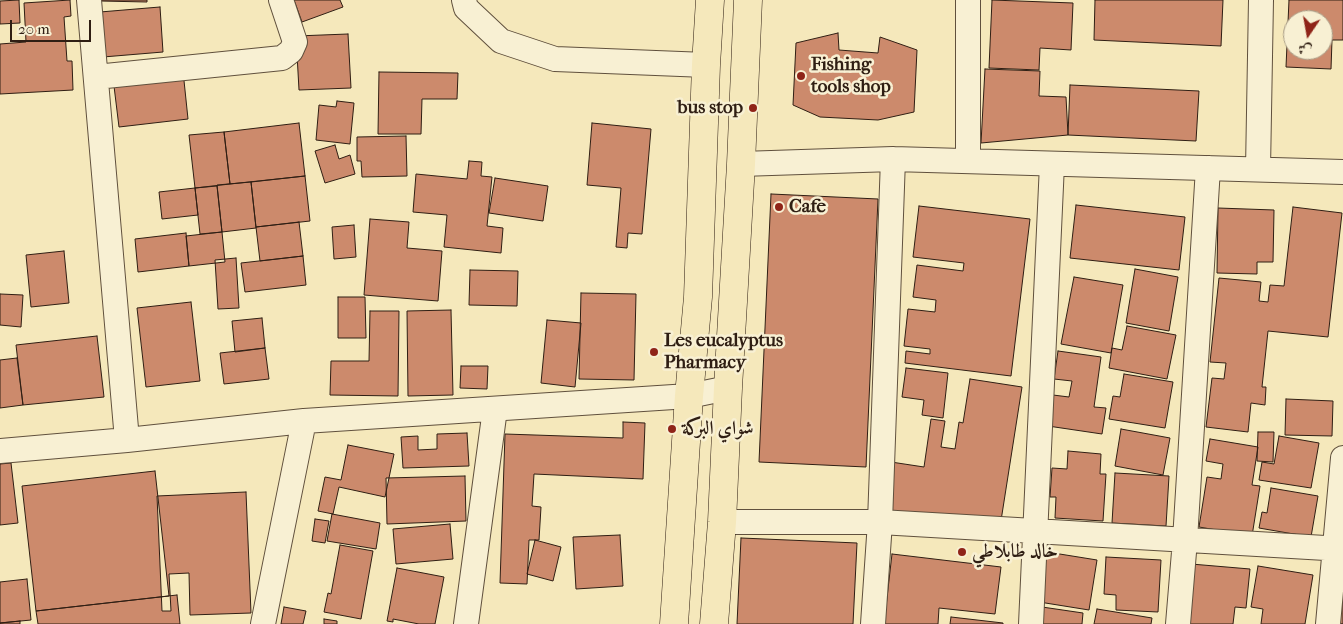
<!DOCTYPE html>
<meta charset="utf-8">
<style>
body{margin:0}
#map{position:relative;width:1343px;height:624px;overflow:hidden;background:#f5e8bb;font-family:"IM FELL French Canon",Amiri,serif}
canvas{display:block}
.north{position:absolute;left:1283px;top:10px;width:50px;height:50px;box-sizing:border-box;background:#f8f0d3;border:1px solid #a89c86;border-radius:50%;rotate:192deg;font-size:14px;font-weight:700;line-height:20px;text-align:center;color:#2f1e13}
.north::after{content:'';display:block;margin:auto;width:18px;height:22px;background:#8f2418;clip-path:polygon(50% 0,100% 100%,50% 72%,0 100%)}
.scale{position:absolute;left:10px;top:20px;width:81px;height:22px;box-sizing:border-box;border:2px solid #2f1e13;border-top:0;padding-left:6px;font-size:15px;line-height:18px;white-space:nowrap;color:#2f1e13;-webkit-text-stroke:4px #f8f0d3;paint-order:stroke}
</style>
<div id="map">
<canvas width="1343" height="624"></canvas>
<div class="north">ش</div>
<div class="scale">20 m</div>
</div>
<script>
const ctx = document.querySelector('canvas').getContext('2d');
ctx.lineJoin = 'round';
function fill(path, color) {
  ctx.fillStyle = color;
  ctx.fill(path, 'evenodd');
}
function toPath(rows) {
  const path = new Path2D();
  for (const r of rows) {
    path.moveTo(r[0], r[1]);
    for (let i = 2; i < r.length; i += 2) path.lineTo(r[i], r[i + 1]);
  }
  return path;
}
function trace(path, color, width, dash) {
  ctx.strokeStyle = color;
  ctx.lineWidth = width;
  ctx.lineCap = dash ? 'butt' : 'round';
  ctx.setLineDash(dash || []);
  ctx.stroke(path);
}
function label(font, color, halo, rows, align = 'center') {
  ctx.font = font + ' "IM FELL French Canon",Amiri,serif';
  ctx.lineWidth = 5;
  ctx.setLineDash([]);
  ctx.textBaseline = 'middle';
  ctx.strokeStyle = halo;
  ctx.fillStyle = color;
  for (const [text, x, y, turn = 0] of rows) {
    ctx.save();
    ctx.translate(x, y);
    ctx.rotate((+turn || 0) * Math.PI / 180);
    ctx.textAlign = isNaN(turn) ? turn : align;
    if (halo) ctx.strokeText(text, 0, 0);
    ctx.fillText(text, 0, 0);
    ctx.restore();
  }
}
const building = toPath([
 [19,0,20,23,0,24,0,1,19,0],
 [70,0,71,16,64,17,67,61,72,61,73,90,0,94,0,44,26,42,24,3,70,0],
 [101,0,147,0,147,2,101,1,101,0],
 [294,0,340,0,343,7,302,22,294,0],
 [992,0,1073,3,1071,50,1040,48,1039,70,989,68,992,0],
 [1095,0,1223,0,1221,46,1094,40,1095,0],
 [1289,0,1343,0,1343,40,1332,40,1331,69,1286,67,1289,0],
 [1293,20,1323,20,1323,50,1293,50,1293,20],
 [160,7,163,52,103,57,100,12,160,7],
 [838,33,839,50,878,53,880,37,917,50,914,112,878,120,820,117,793,105,796,43,838,33],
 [348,34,351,88,299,90,296,36,348,34],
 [985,69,1040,71,1039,96,1066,97,1068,135,981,143,985,69],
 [183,71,188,119,119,127,113,78,183,71],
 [379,72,458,73,457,99,422,99,421,134,378,134,379,72],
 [1070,85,1199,91,1196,141,1068,135,1070,85],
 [337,101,354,103,350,144,316,140,319,105,336,107,337,101],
 [299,123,305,176,230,184,224,132,299,123],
 [592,123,651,129,642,234,628,233,627,248,616,247,621,188,587,185,592,123],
 [224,132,230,184,195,188,189,135,224,132],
 [406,136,407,176,362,177,361,161,357,161,357,137,406,136],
 [335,145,339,159,350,155,355,174,325,183,315,151,335,145],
 [469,161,482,162,481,176,492,177,487,226,503,228,501,253,444,247,447,215,413,212,416,174,467,179,469,161],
 [305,176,310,221,256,227,251,182,305,176],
 [495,178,548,186,543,221,489,213,495,178],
 [251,182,256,228,222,232,217,185,251,182],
 [217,186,222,232,200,234,195,188,217,186],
 [195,188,198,215,162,219,159,192,195,188],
 [771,194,878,199,866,467,759,462,771,194],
 [1076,205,1185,217,1179,270,1070,258,1076,205],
 [919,206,1030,219,1011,376,905,363,906,351,930,354,930,349,904,346,908,309,935,312,936,300,913,297,917,265,963,271,964,263,913,257,919,206],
 [1293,207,1342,213,1328,337,1268,331,1262,387,1266,387,1265,405,1251,403,1248,432,1206,427,1212,378,1224,379,1226,363,1210,362,1219,278,1261,282,1259,301,1268,302,1270,285,1284,286,1293,207],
 [1218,208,1274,210,1273,262,1257,262,1257,274,1217,273,1218,208],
 [370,219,409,222,407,248,442,251,438,301,364,295,370,219],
 [299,222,303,256,260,261,256,227,299,222],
 [354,225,356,257,334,259,332,227,354,225],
 [222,232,225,262,189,266,186,236,222,232],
 [186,233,189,266,138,272,135,239,186,233],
 [64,251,69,303,31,307,26,255,64,251],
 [303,256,306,285,245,292,241,263,303,256],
 [236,258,239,308,218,309,215,260,236,258],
 [1135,269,1178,277,1169,331,1126,323,1135,269],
 [470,270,518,271,517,306,469,305,470,270],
 [1074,277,1123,285,1111,353,1061,344,1074,277],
 [581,293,636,294,634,380,579,379,581,293],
 [0,294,23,295,21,327,0,325,0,294],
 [338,297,365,297,366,338,338,338,338,297],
 [191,302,200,381,146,387,137,308,191,302],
 [451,310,453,395,408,396,407,311,451,310],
 [370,311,399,311,398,396,330,395,331,361,369,361,370,311],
 [262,318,265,348,235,352,232,321,262,318],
 [547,320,581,323,575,387,541,383,547,320],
 [1127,326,1176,335,1167,379,1109,368,1112,348,1122,350,1127,326],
 [97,336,104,397,23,405,16,345,97,336],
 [265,348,269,379,224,384,220,353,265,348],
 [1058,351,1101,357,1094,407,1106,408,1102,434,1048,426,1053,395,1069,397,1072,381,1054,379,1058,351],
 [17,358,23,405,0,408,0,360,17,358],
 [461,366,488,366,487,389,460,388,461,366],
 [906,368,948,373,943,418,922,415,924,400,902,397,906,368],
 [1124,374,1173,382,1165,428,1109,419,1113,396,1120,397,1124,374],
 [970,379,1022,387,1000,527,883,513,891,462,924,467,931,419,945,421,941,447,955,449,959,422,963,423,970,379],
 [1286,399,1333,401,1332,436,1285,435,1286,399],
 [623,422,645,423,643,479,534,474,532,506,541,507,539,540,529,540,527,584,500,583,505,434,623,438,623,422],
 [1121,429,1170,438,1163,475,1115,466,1121,429],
 [1258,432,1274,432,1273,462,1257,461,1258,432],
 [467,433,469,466,403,468,401,437,418,436,418,450,437,449,437,434,467,433],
 [1279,436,1319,443,1311,488,1259,480,1262,462,1274,464,1279,436],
 [1210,439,1258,447,1252,485,1260,486,1252,536,1199,527,1207,477,1221,479,1223,464,1206,461,1210,439],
 [348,445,394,454,385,497,339,487,333,514,318,511,325,477,341,480,348,445],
 [1068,451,1101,454,1100,474,1106,474,1103,521,1055,518,1056,497,1050,497,1052,468,1067,469,1068,451],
 [11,463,18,523,0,525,0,464,11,463],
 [155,471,169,596,36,611,22,486,155,471],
 [1115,473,1169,476,1166,526,1112,523,1115,473],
 [465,476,466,521,387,524,386,478,465,476],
 [1271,488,1318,496,1311,537,1259,528,1262,512,1267,513,1271,488],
 [246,492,251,613,190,615,189,573,169,574,171,611,162,611,157,496,246,492],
 [332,514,380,523,376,549,327,541,332,514],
 [315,519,329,521,325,543,312,541,315,519],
 [450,524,453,559,396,564,393,529,450,524],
 [620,535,623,586,576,589,573,537,620,535],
 [741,538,857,543,853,624,737,624,741,538],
 [535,540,561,547,553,581,527,574,535,540],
 [340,545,373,551,361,619,324,612,328,593,331,594,340,545],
 [1041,551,1097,560,1089,610,1033,601,1041,551],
 [892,554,1001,567,995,614,939,608,938,624,884,624,892,554],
 [1106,557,1161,560,1158,612,1116,610,1116,595,1104,594,1106,557],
 [1191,564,1250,569,1246,608,1235,607,1233,624,1185,624,1191,564],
 [1258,566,1313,575,1305,624,1261,624,1263,609,1251,607,1258,566],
 [397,568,444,577,435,624,419,624,393,619,393,622,387,621,397,568],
 [27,579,31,620,0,623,0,582,27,579],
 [1343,584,1343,624,1337,623,1343,584],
 [177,595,180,624,38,624,36,611,177,595],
 [284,607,306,611,303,624,281,624,284,607],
 [1042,607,1083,613,1082,624,1039,624,1042,607],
 [1097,609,1152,618,1151,624,1094,624,1097,609],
 [951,617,1003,623,1003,624,950,624,951,617],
 [324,619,337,621,337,624,324,624,324,619],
 [20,621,20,624,0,624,0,623,20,621]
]);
fill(building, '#cc8a6c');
trace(building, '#2f1e13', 1);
const minor = toPath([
 [89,0,127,440],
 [464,0,466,8,501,41,555,59,706,65],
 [96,77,282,58,291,51,295,42,281,0],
 [968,161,968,0],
 [741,164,893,159,1343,172],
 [1258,169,1261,0],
 [0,451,127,440,304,421,689,396,728,388],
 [722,522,880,522,1343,549],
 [263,624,304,421],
 [466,624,495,409],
 [873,624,880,522,893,159],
 [1031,624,1052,164],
 [1178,624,1185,540,1208,168],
 [1328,624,1343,458]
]);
const primary = toPath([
 [674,624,689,396,698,297,706,65,710,0],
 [714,624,722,522,728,388,741,164,748,0]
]);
trace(minor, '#60503d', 26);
trace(primary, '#2f1e13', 29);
trace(minor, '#f8f0d3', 24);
trace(primary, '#f5e8bb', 28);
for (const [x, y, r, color] of [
 [801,76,5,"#8f2418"],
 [753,108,5,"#8f2418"],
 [779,207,5,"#8f2418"],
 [654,352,5,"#8f2418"],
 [672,429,5,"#8f2418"],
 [962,552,5,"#8f2418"]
]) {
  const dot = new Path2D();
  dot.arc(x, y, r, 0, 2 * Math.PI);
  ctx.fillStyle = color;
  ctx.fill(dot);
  trace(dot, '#f8f0d3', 2);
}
label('bold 19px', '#2f1e13', '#f8f0d3', [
 ["Fishing",811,65],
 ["tools shop",811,87],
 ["bus stop",743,108,"right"],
 ["Cafe",789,207],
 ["Les eucalyptus",664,341],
 ["Pharmacy",664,363],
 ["شواي البركة",682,429],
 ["خالد طابلاطي",972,552]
], 'left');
</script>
